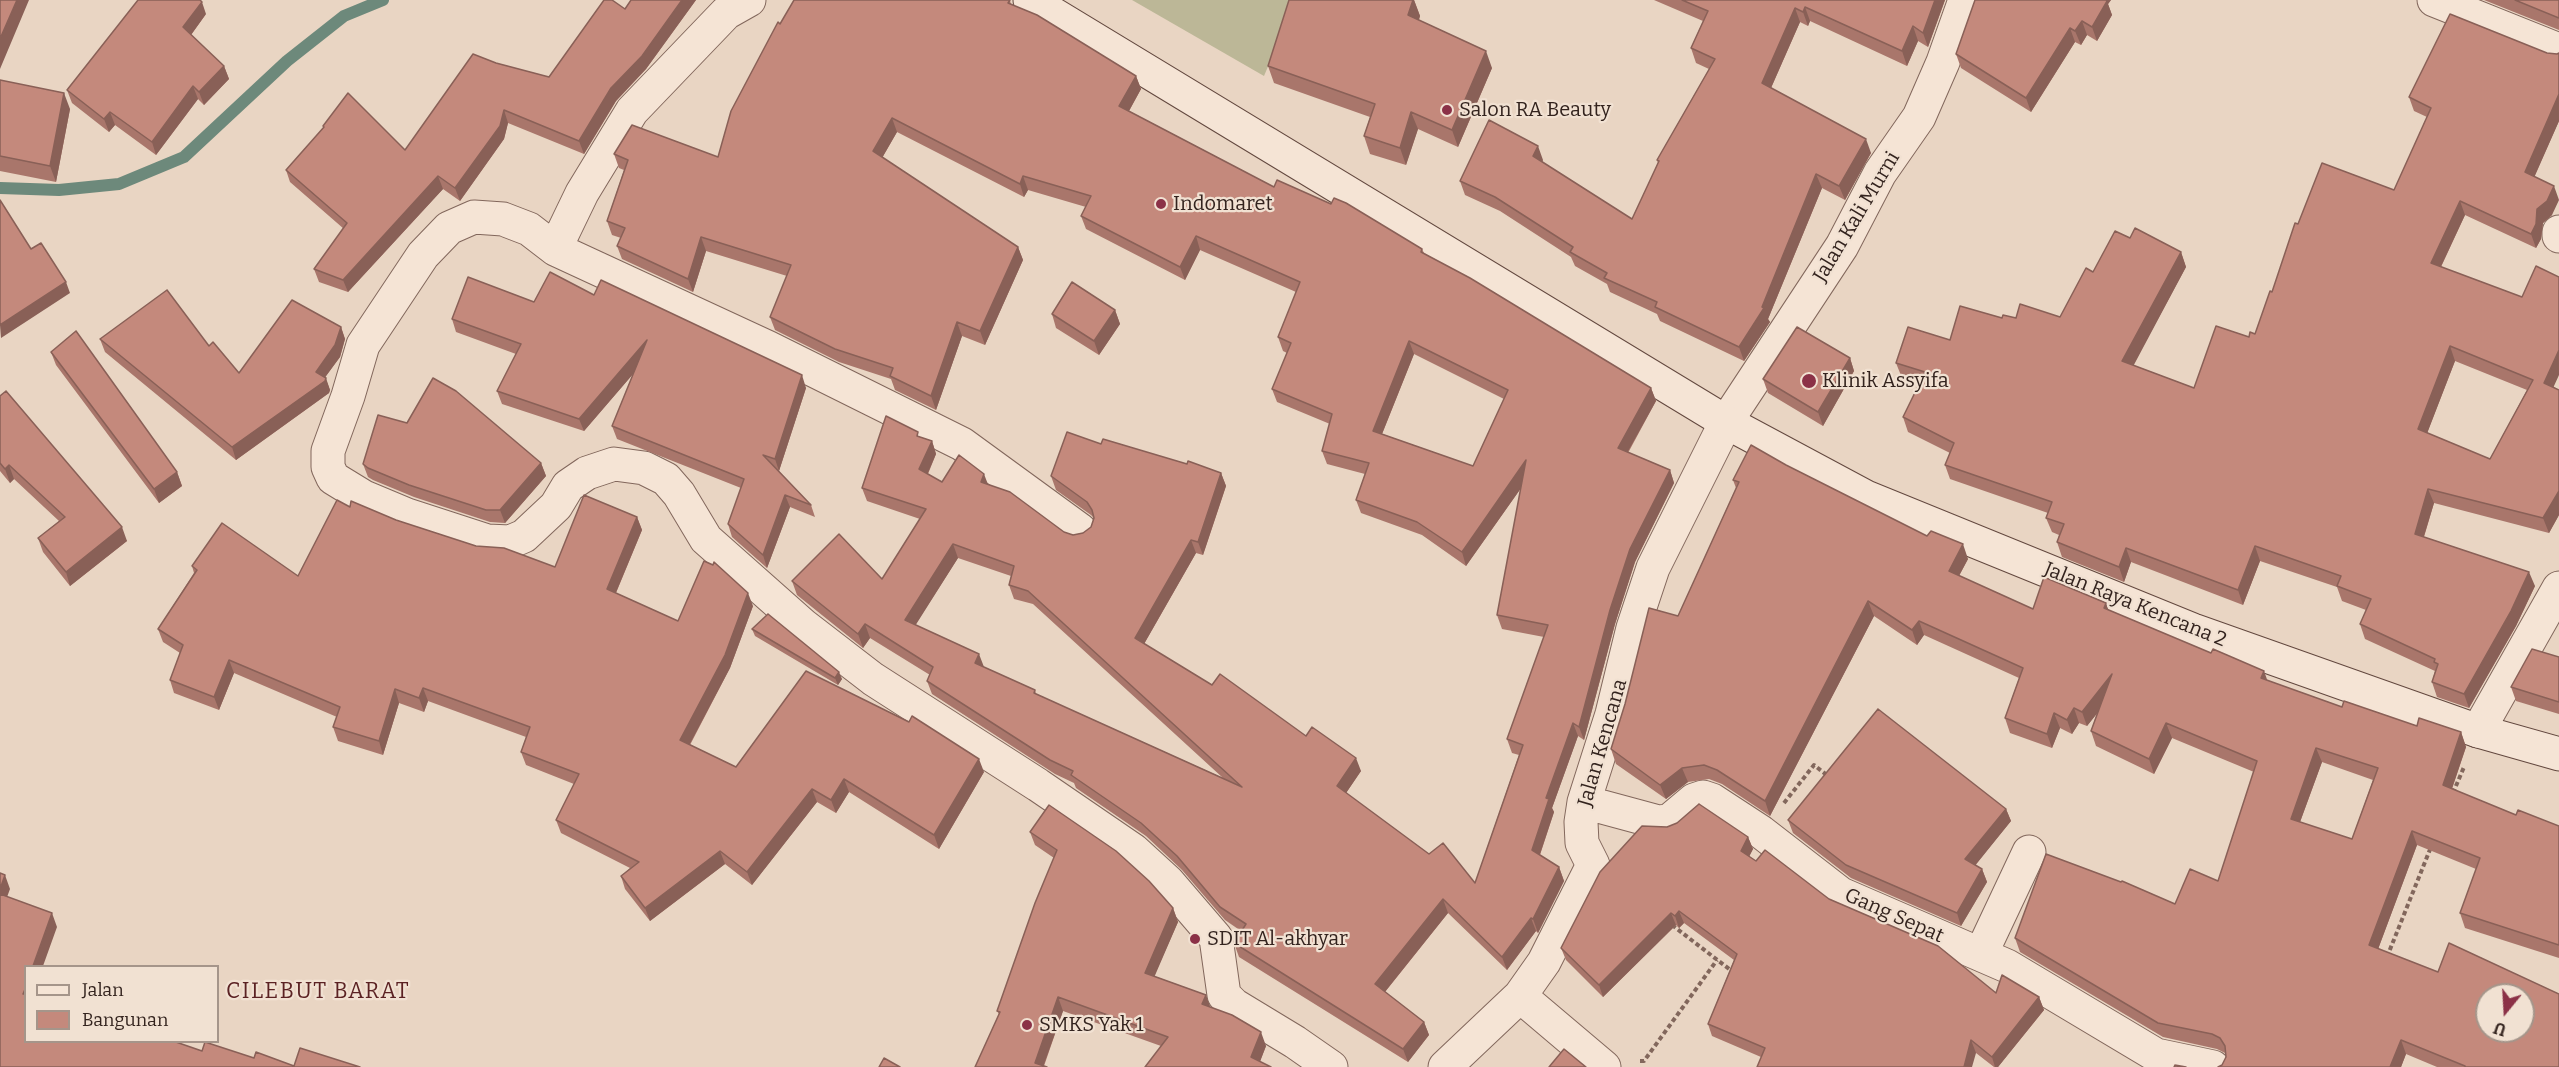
<!DOCTYPE html>
<style>
body{margin:0}
#map{position:relative;width:2559px;height:1067px;overflow:hidden;background:#e9d5c3;font-family:Bitter,serif}
canvas{display:block}
.legend{position:absolute;left:24px;top:965px;width:195px;height:78px;box-sizing:border-box;background:#f1e1d2;border:2px solid #a5958a;margin:0;padding:8px 10px;list-style:none;font-size:18px;color:#33231e}
.legend li{display:flex;align-items:center;gap:12px;height:30px}
.legend b{width:30px;border:2px solid #a5958a}
.north{position:absolute;left:2475px;top:983px;width:60px;height:60px;box-sizing:border-box;background:#f1e1d2;border:2px solid #a5958a;border-radius:50%;rotate:198deg;font-size:16px;font-weight:700;line-height:24px;text-align:center;color:#33231e}
.north::after{content:'';display:block;margin:auto;width:21px;height:27px;background:#8b3147;clip-path:polygon(50% 0,100% 100%,50% 72%,0 100%)}
</style>
<div id="map">
<canvas width="2559" height="1067"></canvas>
<ul class="legend">
<li><b style="height:8px;background:#f5e4d5"></b>Jalan</li>
<li><b style="height:16px;background:#c4897c"></b>Bangunan</li>
</ul>
<div class="north">U</div>
</div>
<script>
const ctx = document.querySelector('canvas').getContext('2d');
ctx.lineJoin = 'round';
function fill(path, color) {
  ctx.fillStyle = color;
  ctx.fill(path, 'evenodd');
}
function toPath(rows) {
  const path = new Path2D();
  for (const r of rows) {
    path.moveTo(r[0], r[1]);
    for (let i = 2; i < r.length; i += 2) path.lineTo(r[i], r[i + 1]);
  }
  return path;
}
function trace(path, color, width, dash) {
  ctx.strokeStyle = color;
  ctx.lineWidth = width;
  ctx.lineCap = dash ? 'butt' : 'round';
  ctx.setLineDash(dash || []);
  ctx.stroke(path);
}
function label(font, color, halo, rows, align = 'center') {
  ctx.font = font + ' Bitter,serif';
  ctx.lineWidth = 4.5;
  ctx.setLineDash([]);
  ctx.textBaseline = 'middle';
  ctx.strokeStyle = halo;
  ctx.fillStyle = color;
  for (const [text, x, y, turn = 0] of rows) {
    ctx.save();
    ctx.translate(x, y);
    ctx.rotate((+turn || 0) * Math.PI / 180);
    ctx.textAlign = isNaN(turn) ? turn : align;
    if (halo) ctx.strokeText(text, 0, 0);
    ctx.fillText(text, 0, 0);
    ctx.restore();
  }
}
fill(toPath([
 [1132,0,1296,0,1264,76]
]), '#bcb797');
trace(toPath([
 [0,188,59,190,119,184,184,157,287,61,344,16,383,0]
]), '#6d897b', 12);
const street = toPath([
 [749,0,726,13,632,111,582,193,555,249,529,229,503,219,474,217,449,228,423,255,363,345,348,396,328,451,328,467,333,478,364,497,407,515,487,541,510,542,524,536,556,506,568,486,587,473,614,464,644,468,666,479,679,494,706,539,803,625,873,679,1038,785,1133,850,1168,882,1216,938,1224,995,1234,1005,1295,1042,1331,1067],
 [2434,0,2559,50],
 [2559,232,2559,236],
 [555,249,769,348,962,444,1080,530],
 [2478,731,2559,588],
 [1584,802,1658,822,1669,821,1694,800,1703,797,1712,800,1761,832,1841,894,2007,966,2156,1055,2213,1067],
 [1981,954,2029,852],
 [1520,996,1604,1067],
 [1445,1067,1520,996,1544,962,1593,865,1582,843,1581,822,1584,802,1612,714,1633,628,1653,568,1726,422,1842,246,1880,173,1919,117,1943,62,1965,0]
]);
const secondary = toPath([
 [1030,0,1726,422,1866,497,2193,630,2478,731,2559,754]
]);
trace(street, '#82675c', 35);
trace(secondary, '#63483f', 35);
trace(toPath([
 [2453,793,2464,767],
 [1784,803,1814,765,1828,776],
 [1672,925,1733,972],
 [2387,957,2431,847],
 [1640,1061,1644,1061,1717,960]
]), '#82675c', 4, [4.5, 3]);
trace(street, '#f5e4d5', 33);
trace(secondary, '#f5e4d5', 33);
fill(toPath([
 [631,0,696,0,646,69,616,101,584,154,508,123,504,139,460,201,443,189,348,292,319,282,314,269,344,229,290,182,286,170,323,128,323,126,405,150,496,63,549,77,625,9],
 [1010,0,1011,5,1136,76,1141,89,1129,111,1274,187,1422,249,1424,253,1651,388,1656,401,1628,453,1670,470,1674,483,1635,562,1615,624,1584,740,1578,736,1552,808,1554,812,1540,855,1559,867,1564,881,1538,933,1536,931,1507,970,1448,913,1385,992,1424,1022,1429,1035,1408,1062,1239,957,1234,943,1241,931,1225,920,1182,870,1146,836,1076,788,1074,783,1055,774,932,694,927,681,930,675,870,638,863,648,797,595,792,581,882,579,920,519,867,501,862,488,920,437,932,441,936,454,928,474,942,482,988,484,1064,532,1073,535,1083,533,1091,527,1094,518,1091,515,1056,490,1051,476,1101,444,1221,473,1226,486,1203,555,1196,553,1144,644,1212,685,1306,736,1361,771,1346,793,1429,854,1475,883,1519,755,1512,753,1507,739,1544,637,1502,629,1497,615,1521,488,1466,566,1422,535,1361,513,1356,500,1365,474,1327,464,1322,451,1330,424,1277,402,1272,389,1287,353,1283,351,1278,337,1296,292,1200,250,1185,280,1086,229,1081,216,1086,207,1028,190,1024,197,897,132,882,158,1018,247,1023,260,985,345,962,336,936,410,895,390,891,379,839,362,775,330,770,317,787,276,706,251,693,292,622,259,617,246,621,238,612,235,607,221,624,170,619,168,614,154,718,157,780,24],
 [1414,354,1504,399,1473,466,1382,434],
 [958,558,1011,576,1009,585,1014,599,1033,604,1223,778,1036,694,1035,690,984,667,915,625],
 [1289,0,1414,0,1420,16,1419,20,1492,68,1458,147,1418,129,1406,165,1370,154,1364,136,1370,117,1274,83,1268,66],
 [1654,0,1945,0,1928,47,1918,41,1907,66,1810,21,1808,26,1800,22,1771,88,1871,153,1845,200,1822,188,1768,319,1770,322,1744,361,1660,321,1657,314,1610,292,1607,284,1575,266,1571,257,1500,211,1465,195,1460,181,1543,160,1542,162,1632,219,1658,163,1657,160,1709,69,1696,63,1691,48,1703,21],
 [1975,0,2111,0,2108,4,2112,15,2097,41,2087,35,2081,45,2075,42,2031,112,1961,68,1956,54],
 [2484,0,2559,0,2559,30],
 [206,14,191,35,224,66,229,79,204,105,198,99,156,155,115,125,109,132,72,103,67,90],
 [2547,53,2557,54,2559,53,2559,121,2534,177,2552,215,2543,223,2541,239,2536,248,2465,215,2441,267,2554,387,2559,390,2559,515,2549,533,2434,503,2424,537,2535,586,2516,626,2469,708,2437,697,2432,682,2435,671,2365,639,2360,624,2366,610,2342,601,2337,587,2260,561,2243,605,2131,562,2124,582,2062,557,2057,542,2059,535,2052,532,2046,518,2048,513,1950,479,1945,465,1950,453,1908,432,1903,417,1920,383,1902,378,1896,363,2002,318,2060,317,2093,272,2130,238,2181,252,2186,267,2133,365,2194,388,2249,337,2255,334,2272,292,2298,224,2394,190,2427,117,2414,111,2409,97],
 [2455,361,2527,390,2490,459,2427,433],
 [0,80,70,109,56,182,0,171],
 [594,295,806,388,779,471,811,505,815,517,790,507,767,568,732,537,728,524,741,488,617,439,612,426,633,374,584,431,502,404,497,391,516,354,456,332,452,319,534,302],
 [1115,310,1120,324,1099,355,1056,328,1052,314],
 [341,327,345,339,340,357,325,377,330,390,329,393,236,460,105,352,100,339,209,346,239,373],
 [51,352,177,472,182,486,159,503,56,365],
 [1850,358,1854,371,1823,426,1768,393,1763,379],
 [0,396,127,541,70,586,43,552,38,538,59,521,14,479,10,483,0,471],
 [541,463,546,476,505,523,490,522,414,497,373,480,368,477,363,464],
 [1786,465,1968,559,1959,576,2033,609,2109,610,2268,681,2342,707,2417,726,2461,732,2466,747,2452,789,2516,815,2559,826,2559,958,2465,928,2460,913,2476,869,2417,845,2378,949,2559,1067,2437,1067,2406,1054,2401,1067,2218,1067,2222,1065,2226,1057,2225,1053,2217,1049,2163,1037,2020,952,2015,938,2175,904,2218,881,2254,772,2172,738,2154,774,2096,746,2091,731,2097,713,2087,726,2079,723,2072,734,2060,728,2052,748,2010,733,2005,718,2019,678,1924,635,1917,645,1874,616,1770,816,1722,784,1709,779,1688,782,1666,799,1616,764,1611,749,1678,616,1736,488,1733,480],
 [2322,762,2373,780,2352,839,2300,822],
 [350,507,396,520,476,546,555,567,637,517,642,530,616,593,678,621,753,606,730,668,690,745,736,767,984,772,939,849,849,792,836,813,817,802,752,885,725,864,650,921,625,889,621,876,630,868,561,833,556,820,574,784,526,765,521,752,526,737,428,701,424,712,399,703,383,755,338,741,333,727,337,717,234,673,219,710,174,693,170,680,180,653,163,642,158,629,194,573,192,566,298,576],
 [752,629,842,679,838,685,755,636],
 [2559,657,2559,714,2516,701,2511,687],
 [2006,809,2011,821,1975,865,1982,869,1987,882,1961,926,1851,878,1793,833,1788,820],
 [1030,832,1173,908,1178,922,1154,976,1206,995,1210,1007,1266,1046,1260,1061,1161,1046,1063,1011,1044,1066,975,1067,999,1014,997,1011,1054,858,1035,845],
 [1748,837,1753,849,1749,856,1756,861,1829,899,1996,993,2039,997,2044,1010,1998,1067,1994,1067,1976,1053,1761,1057,1712,1036,1708,1024,1734,960,1684,923,1679,928,1676,925,1603,997,1566,960,1561,948]
]), '#a9766b');
fill(toPath([
 [17,0,29,0,0,69,0,39],
 [682,0,696,0,646,69,616,101,584,154,579,141,611,88],
 [1413,0,1414,0,1420,16,1414,33,1408,15],
 [1935,0,1945,0,1928,47,1923,33],
 [2102,0,2111,0,2108,4,2112,15,2097,41,2092,27],
 [202,2,206,14,188,39,183,27],
 [1805,7,1810,21,1808,26,1803,12],
 [1795,8,1800,22,1767,97,1762,83],
 [2082,21,2087,35,2081,45,2075,31],
 [1913,26,1918,41,1907,66,1902,51],
 [2070,28,2075,42,2031,112,2026,98],
 [1486,51,1492,68,1458,147,1452,130],
 [224,66,229,79,204,105,199,92],
 [1136,76,1141,89,1124,120,1119,106],
 [193,86,198,99,156,155,152,142],
 [64,93,70,109,56,182,50,166],
 [2559,94,2559,121,2530,187,2525,172],
 [504,110,508,123,504,139,460,201,455,188],
 [110,112,115,125,109,132,104,119],
 [1411,112,1418,129,1406,165,1400,148],
 [892,118,897,132,878,165,873,151],
 [1866,139,1871,153,1845,200,1839,186],
 [1538,146,1543,160,1538,170,1533,156],
 [1816,174,1822,188,1768,319,1770,322,1744,361,1739,347,1762,307],
 [438,176,443,189,348,292,343,280],
 [1023,176,1028,190,1024,197,1020,184],
 [2554,186,2559,200,2552,215,2543,223,2541,239,2536,248,2531,234,2537,209],
 [2460,201,2465,215,2436,277,2431,263],
 [1196,236,1200,250,1185,280,1180,267],
 [701,237,706,251,693,292,688,279],
 [1018,247,1023,260,985,345,980,331],
 [2181,252,2186,267,2128,376,2122,361],
 [66,282,70,293,1,338,0,325],
 [1115,310,1120,324,1099,355,1094,341],
 [957,322,962,336,936,410,931,396],
 [341,327,345,339,340,357,321,383,326,378,330,390,329,393,236,460,232,447,316,372],
 [647,340,652,352,584,431,579,419],
 [1409,341,1414,354,1378,444,1373,431],
 [2450,346,2455,361,2423,444,2418,429],
 [2559,350,2559,375,2549,397,2544,383],
 [1850,358,1854,371,1823,426,1818,412],
 [802,375,806,388,779,471,775,459],
 [1651,388,1656,401,1622,462,1618,448],
 [932,441,936,454,924,482,919,469],
 [1526,460,1531,474,1466,566,1462,552],
 [541,463,546,476,505,523,500,510],
 [9,465,14,479,10,483,5,469],
 [1670,470,1674,483,1635,562,1615,624,1584,740,1579,727,1610,610,1630,549],
 [177,472,182,486,159,503,154,489],
 [1221,473,1226,486,1203,555,1198,542],
 [984,474,989,487,981,482],
 [2428,489,2434,503,2420,549,2415,534],
 [2559,491,2559,515,2549,533,2543,518],
 [785,495,790,507,767,568,763,555],
 [637,517,642,530,612,602,607,589],
 [122,527,127,541,70,586,66,572],
 [1191,540,1196,553,1140,651,1135,638],
 [953,544,958,558,910,634,905,620],
 [1963,544,1968,559,1954,585,1949,571],
 [2255,546,2260,561,2243,605,2238,590],
 [2126,548,2131,562,2124,582,2119,567],
 [2529,572,2535,586,2516,626,2469,708,2464,694],
 [748,593,753,606,730,668,685,753,680,740],
 [1868,601,1874,616,1770,816,1765,801],
 [2106,603,2111,617,2104,608],
 [1919,621,1924,635,1917,645,1912,630],
 [865,624,870,638,863,648,858,634],
 [979,654,984,667,975,663],
 [229,660,234,673,219,710,214,697],
 [2264,671,2269,685,2261,678],
 [839,672,842,679,838,685,835,678],
 [2112,674,2117,689,2087,726,2082,712],
 [423,688,428,701,424,712,419,698],
 [395,689,399,703,383,755,379,741],
 [2074,708,2079,723,2072,734,2067,720],
 [2054,713,2060,728,2052,748,2047,734],
 [1573,723,1578,736,1552,808,1554,812,1537,863,1532,850,1546,798],
 [2166,723,2172,738,2154,774,2149,759],
 [2461,732,2466,747,2448,800,2443,785],
 [2316,748,2322,762,2296,833,2291,819],
 [1356,758,1361,771,1342,799,1337,786],
 [979,759,984,772,939,849,934,835],
 [1682,768,1688,782,1666,799,1660,785],
 [844,779,849,792,836,813,831,800],
 [812,789,817,802,752,885,747,872],
 [2006,809,2011,821,1970,872,1965,859],
 [2412,831,2417,845,2374,960,2369,945],
 [1748,837,1753,849,1746,863,1741,851],
 [720,851,725,864,650,921,645,908],
 [1559,867,1564,881,1538,933,1533,919],
 [1982,869,1987,882,1961,926,1957,913],
 [5,875,10,889,3,908,0,898,0,889],
 [1443,899,1448,913,1380,998,1375,984],
 [1173,908,1178,922,1150,987,1145,973],
 [1679,911,1684,923,1679,928,1675,916],
 [52,913,57,927,43,966,33,966],
 [1671,913,1676,925,1603,997,1599,985],
 [1531,918,1536,931,1507,970,1502,957],
 [1206,995,1211,1009,1202,1004],
 [1058,997,1063,1011,1043,1067,1035,1063],
 [2039,997,2044,1010,1998,1067,1995,1067,1992,1057],
 [1424,1022,1429,1035,1408,1062,1403,1049],
 [1261,1032,1266,1046,1258,1067,1251,1057],
 [1971,1040,1976,1053,1972,1067,1964,1067],
 [2401,1040,2406,1054,2401,1067,2390,1067]
]), '#896057');
const building = toPath([
 [0,0,17,0,0,39,0,0],
 [138,0,200,0,202,2,183,27,224,66,199,92,193,86,152,142,110,112,104,119,67,90,138,0],
 [604,0,612,0,625,9,631,0,682,0,642,56,611,88,579,141,504,110,500,126,455,188,438,176,343,280,314,269,347,223,286,170,324,127,323,126,348,93,405,150,473,54,496,63,549,77,604,0],
 [794,0,1010,0,1008,3,1037,15,1136,76,1119,106,1274,187,1277,180,1331,204,1334,198,1346,203,1422,249,1421,252,1470,278,1651,388,1618,448,1670,470,1630,549,1610,610,1579,727,1573,723,1546,798,1549,799,1532,850,1559,867,1533,919,1531,918,1502,957,1443,899,1375,984,1424,1022,1403,1049,1234,943,1246,924,1220,907,1177,856,1141,823,1071,775,1073,771,1050,760,927,681,933,667,865,624,858,634,792,581,839,534,882,579,926,509,862,488,886,416,918,432,917,436,932,441,919,469,942,482,959,455,984,474,981,482,1010,492,1064,532,1073,535,1083,533,1091,527,1094,518,1092,510,1087,502,1051,476,1067,432,1101,444,1103,439,1187,464,1188,461,1221,473,1198,542,1191,540,1135,638,1212,685,1220,674,1306,736,1312,727,1356,758,1337,786,1429,854,1443,843,1475,883,1523,745,1507,739,1548,625,1497,615,1526,460,1462,552,1417,522,1356,500,1369,463,1322,451,1332,414,1272,389,1291,343,1278,337,1300,282,1196,236,1180,267,1081,216,1091,196,1023,176,1020,184,892,118,873,151,1018,247,980,331,957,322,931,396,890,376,893,368,835,349,770,317,791,265,701,237,688,279,617,246,625,228,607,221,628,160,614,154,632,125,718,157,731,111,778,22,780,24,794,0],
 [1409,341,1508,390,1473,466,1373,431,1409,341],
 [953,544,1014,566,1009,585,1028,591,1242,787,1034,693,1035,690,975,663,979,654,905,620,953,544],
 [1289,0,1413,0,1408,15,1486,51,1452,130,1411,112,1400,148,1364,136,1375,104,1268,66,1289,0],
 [1682,0,1935,0,1923,33,1913,26,1902,51,1805,7,1803,12,1795,8,1762,83,1866,139,1839,186,1816,174,1762,307,1764,308,1739,347,1655,307,1657,302,1604,278,1607,273,1570,252,1573,247,1495,197,1460,181,1489,120,1538,146,1533,156,1632,219,1659,161,1657,160,1715,59,1691,48,1708,11,1682,0],
 [1975,0,2106,0,2107,1,2092,27,2082,21,2075,31,2070,28,2026,98,1956,54,1975,0],
 [2515,0,2559,0,2559,18,2515,0],
 [2450,14,2547,53,2557,54,2559,53,2559,94,2525,172,2554,186,2547,201,2537,209,2536,224,2531,234,2460,201,2431,263,2522,297,2536,266,2559,277,2559,350,2544,383,2559,390,2559,491,2543,518,2428,489,2415,534,2529,572,2511,611,2464,694,2432,682,2438,664,2434,662,2435,659,2360,624,2371,599,2337,586,2341,576,2255,546,2238,590,2126,548,2119,567,2057,542,2064,524,2046,518,2052,502,1945,465,1954,443,1903,417,1925,372,1896,363,1908,327,1950,340,1960,306,2002,318,2003,315,2016,318,2020,304,2060,317,2086,268,2093,272,2115,231,2130,238,2135,228,2181,252,2122,361,2194,388,2216,326,2249,337,2250,332,2255,334,2270,291,2272,292,2295,223,2298,224,2322,163,2394,190,2431,108,2409,97,2450,14],
 [2450,346,2533,380,2490,459,2418,429,2450,346],
 [0,80,64,93,50,166,0,156,0,80],
 [0,200,31,249,41,243,66,282,0,325,0,200],
 [550,272,594,295,601,280,802,375,775,459,763,455,811,505,785,495,763,555,728,524,744,479,612,426,647,340,579,419,497,391,521,344,452,319,468,277,534,302,550,272],
 [1072,282,1115,310,1094,341,1052,314,1072,282],
 [167,290,209,346,213,342,239,373,292,300,341,327,335,345,316,372,326,378,325,381,232,447,100,339,167,290],
 [1797,327,1850,358,1818,412,1763,379,1797,327],
 [76,331,177,472,154,489,51,352,76,331],
 [433,378,456,391,541,463,500,510,486,510,409,485,368,468,363,464,378,415,407,423,433,378],
 [6,391,122,527,66,572,38,538,65,517,9,465,5,469,0,463,0,396,6,391],
 [1751,445,1786,465,1927,536,1931,531,1963,544,1949,571,2033,609,2044,577,2106,603,2104,608,2211,653,2213,649,2264,671,2261,678,2342,707,2344,701,2417,726,2419,718,2461,732,2443,785,2516,815,2518,810,2559,826,2559,945,2460,913,2480,858,2412,831,2369,945,2438,972,2449,943,2559,994,2559,1067,2465,1067,2465,1066,2401,1040,2390,1067,2218,1067,2222,1065,2226,1057,2225,1046,2220,1038,2212,1034,2158,1023,2015,938,2046,854,2121,882,2122,881,2175,904,2190,869,2218,881,2257,761,2166,723,2149,759,2091,731,2112,674,2082,712,2074,708,2067,720,2054,713,2047,734,2005,718,2023,668,1919,621,1912,630,1868,601,1765,801,1717,770,1704,765,1682,768,1660,785,1611,749,1625,704,1649,608,1678,616,1739,482,1733,480,1751,445],
 [2316,748,2378,768,2352,839,2291,819,2316,748],
 [2487,995,2523,995,2523,1031,2487,1031,2487,995],
 [584,495,637,517,607,589,678,621,704,561,713,565,714,562,748,593,725,655,680,740,736,767,806,671,909,722,912,716,979,759,934,835,844,779,831,800,812,789,747,872,720,851,645,908,621,876,639,862,556,820,579,774,521,752,530,727,423,688,419,698,395,689,379,741,333,727,340,707,229,660,214,697,170,680,183,645,158,629,197,570,192,566,222,523,298,576,337,500,350,507,351,501,396,520,476,546,504,548,555,567,584,495],
 [768,614,839,672,835,678,752,629,768,614],
 [2532,649,2559,657,2559,702,2511,687,2532,649],
 [1878,709,2006,809,1965,859,1982,869,1957,913,1846,865,1788,820,1878,709],
 [1699,804,1748,837,1741,851,1756,861,1765,850,1829,899,1938,946,1996,993,2002,975,2039,997,1992,1057,1971,1040,1964,1067,1757,1067,1765,1048,1708,1024,1737,954,1679,911,1675,916,1671,913,1599,985,1561,948,1600,872,1642,826,1667,827,1677,823,1699,804],
 [1049,805,1116,851,1149,881,1173,908,1145,973,1206,995,1202,1004,1232,1015,1261,1032,1251,1057,1271,1067,1145,1067,1168,1037,1058,997,1035,1063,1047,1067,975,1067,1000,1012,997,1011,1035,903,1057,850,1030,832,1049,805],
 [0,873,5,875,0,889,0,873],
 [0,894,52,913,33,966,26,966,26,987,23,994,26,994,26,1041,173,1041,202,1051,205,1042,254,1058,256,1052,294,1066,300,1048,360,1067,0,1067,0,894],
 [1564,1049,1586,1067,1549,1067,1564,1049],
 [884,1058,900,1067,879,1067,884,1058],
 [2175,1065,2186,1067,2174,1067,2175,1065]
]);
fill(building, '#c4897c');
trace(building, '#896057', 1.5);
for (const [x, y, r, color] of [
 [1447,110,6,"#8b3147"],
 [1161,204,6,"#8b3147"],
 [1809,381,8,"#8b3147"],
 [1195,939,6,"#8b3147"],
 [1027,1025,6,"#8b3147"]
]) {
  const dot = new Path2D();
  dot.arc(x, y, r, 0, 2 * Math.PI);
  ctx.fillStyle = color;
  ctx.fill(dot);
  trace(dot, '#f1e1d2', 2);
}
label('20px', '#33231e', '#f1e1d2', [
 ["Salon RA Beauty",1459,110],
 ["Indomaret",1173,204],
 ["Klinik Assyifa",1822,381],
 ["SDIT Al-akhyar",1207,939],
 ["SMKS Yak 1",1039,1025]
], 'left');
label('20px', '#33231e', '#f1e1d2', [
 ["Jalan Kali Murni",1857,217,-59],
 ["Jalan Raya Kencana 2",2135,605,22],
 ["Jalan Kencana",1603,743,-74],
 ["Gang Sepat",1894,916,24]
]);
ctx.letterSpacing = '1.5px';
label('22px', '#5b2223', '#f1e1d2', [
 ["CILEBUT BARAT",318,992]
]);
ctx.letterSpacing = '0px';
</script>
